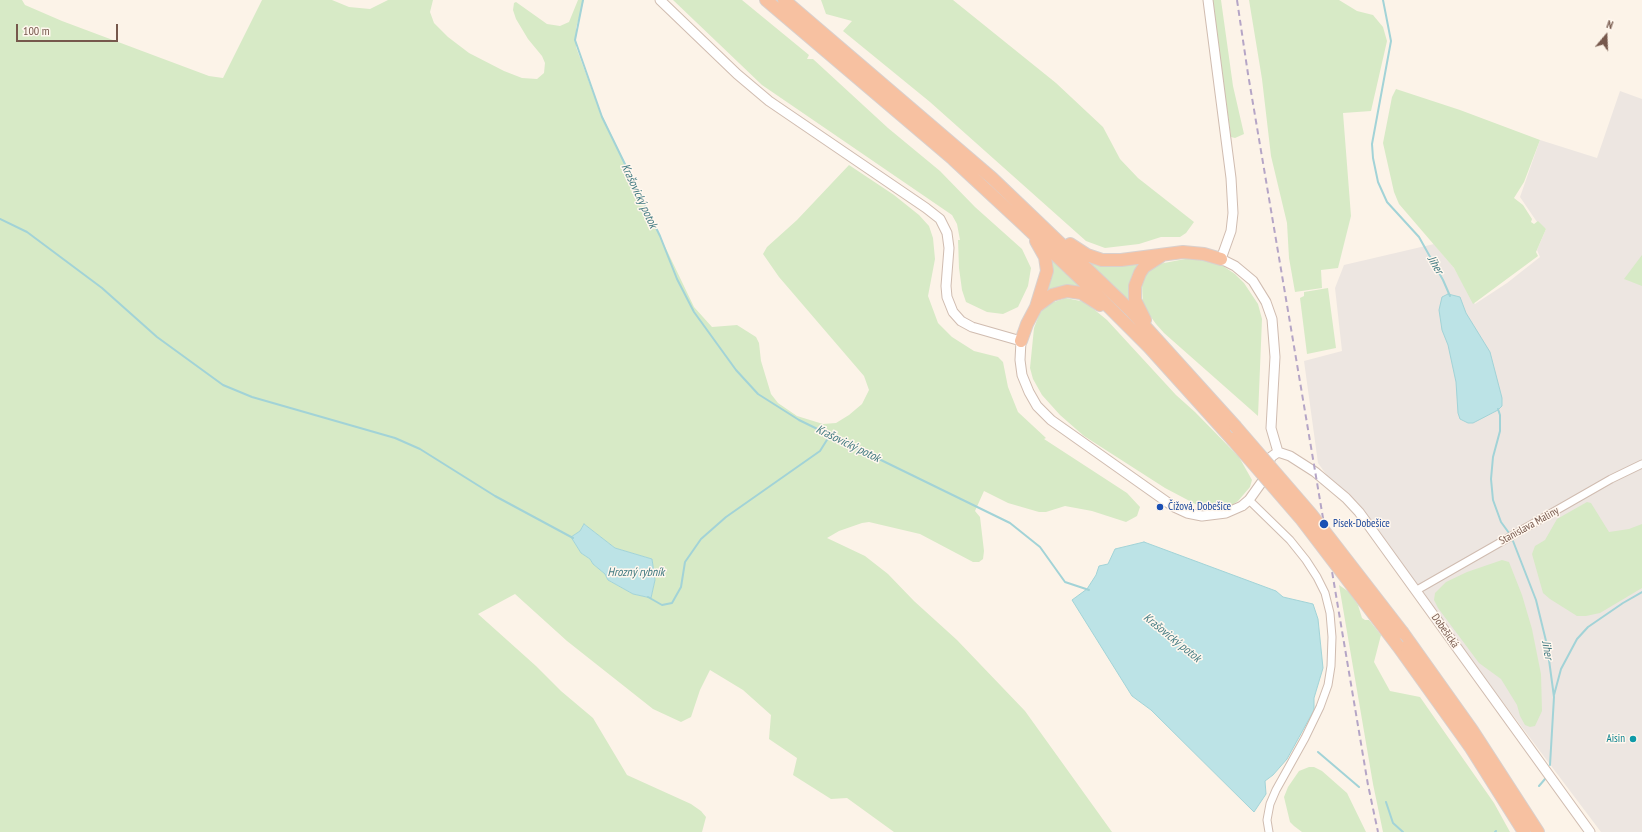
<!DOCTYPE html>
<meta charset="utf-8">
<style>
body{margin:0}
#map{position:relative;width:1642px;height:832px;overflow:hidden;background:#fcf3e8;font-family:"PT Sans Narrow",sans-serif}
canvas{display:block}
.north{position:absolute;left:1586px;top:16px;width:40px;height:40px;-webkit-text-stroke:3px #fff7ee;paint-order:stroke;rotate:19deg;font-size:11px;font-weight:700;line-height:16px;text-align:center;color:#76584c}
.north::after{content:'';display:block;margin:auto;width:14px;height:18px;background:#76584c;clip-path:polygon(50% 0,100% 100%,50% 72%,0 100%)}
.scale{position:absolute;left:16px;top:24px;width:102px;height:18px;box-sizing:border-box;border:2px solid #76584c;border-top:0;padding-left:5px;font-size:12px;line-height:14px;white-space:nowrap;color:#76584c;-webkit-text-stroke:3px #fff7ee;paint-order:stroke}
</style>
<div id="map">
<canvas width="1642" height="832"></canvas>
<div class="north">N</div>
<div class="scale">100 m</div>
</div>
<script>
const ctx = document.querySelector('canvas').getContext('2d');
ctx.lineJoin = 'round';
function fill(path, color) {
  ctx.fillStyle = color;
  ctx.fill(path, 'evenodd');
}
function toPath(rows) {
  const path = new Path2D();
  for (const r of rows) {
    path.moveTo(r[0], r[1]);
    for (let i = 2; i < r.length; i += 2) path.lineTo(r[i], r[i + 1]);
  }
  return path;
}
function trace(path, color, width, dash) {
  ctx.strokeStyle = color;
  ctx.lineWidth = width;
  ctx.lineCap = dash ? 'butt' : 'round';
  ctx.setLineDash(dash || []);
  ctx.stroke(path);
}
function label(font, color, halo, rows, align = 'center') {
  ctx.font = font + ' "PT Sans Narrow",sans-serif';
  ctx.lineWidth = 3;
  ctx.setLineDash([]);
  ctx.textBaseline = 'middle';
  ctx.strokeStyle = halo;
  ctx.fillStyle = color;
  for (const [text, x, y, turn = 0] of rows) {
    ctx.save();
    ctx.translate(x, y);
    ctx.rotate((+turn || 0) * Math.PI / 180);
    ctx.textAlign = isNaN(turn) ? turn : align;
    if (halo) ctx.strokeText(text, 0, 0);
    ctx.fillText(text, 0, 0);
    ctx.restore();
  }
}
fill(toPath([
 [1620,91,1642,99,1642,832,1601,832,1469,657,1328,477,1318,463,1304,361,1342,351,1335,288,1344,265,1434,244,1454,268,1475,304,1507,283,1540,257,1537,250,1546,229,1537,222,1520,197,1540,140,1597,158]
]), '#ede6e1');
fill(toPath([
 [0,0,22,0,25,5,62,21,209,76,223,78,262,0,332,0,349,7,370,9,388,0,433,0,430,12,434,23,448,37,469,53,504,71,522,78,537,79,544,73,545,63,542,56,528,39,516,19,513,10,514,3,516,2,547,24,560,26,569,22,578,0,584,0,576,28,576,47,599,109,694,307,712,327,737,325,756,337,759,343,761,361,771,394,778,403,797,416,823,424,836,423,849,415,862,404,869,390,864,376,779,277,763,254,767,247,797,220,849,165,894,195,919,215,929,226,933,238,935,259,928,296,938,323,952,337,974,351,998,357,1003,362,1008,387,1018,412,1046,438,1044,439,1127,493,1140,507,1137,516,1126,522,1092,511,1065,506,1046,512,1039,512,1008,503,984,491,975,511,980,517,984,551,983,559,979,562,973,562,920,534,869,522,862,523,839,531,827,538,865,556,888,574,914,601,957,640,1025,711,1112,832,894,832,847,798,831,799,793,775,797,758,769,739,771,715,743,690,710,670,700,690,691,717,681,722,653,709,567,641,515,594,478,614,536,666,561,691,593,718,627,775,691,804,701,811,706,817,702,832,0,832],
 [584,524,615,548,652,559,655,580,651,598,633,594,608,580,605,574,593,564,590,559,581,553,571,537,580,531],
 [673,0,742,0,809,55,807,59,813,59,888,128,940,171,975,207,1022,249,1031,268,1028,286,1018,307,1003,314,987,312,966,302,962,290,959,268,958,240,960,240,957,224,952,215,762,85],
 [821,0,953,0,1056,83,1103,127,1120,159,1138,178,1194,222,1186,233,1180,237,1161,237,1139,244,1105,248,1086,241,930,102,843,31,852,21,826,14],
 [1212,0,1221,0,1233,86,1244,134,1235,138,1231,137],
 [1249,0,1339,0,1357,11,1373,15,1383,27,1387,41,1371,111,1343,113,1351,216,1338,268,1321,270,1322,288,1295,292,1289,258,1287,223,1271,156,1262,79],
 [1396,89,1460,110,1540,140,1524,182,1514,198,1523,205,1532,219,1531,222,1534,224,1538,221,1546,229,1536,252,1538,256,1473,304,1454,268,1399,204,1394,192,1383,143,1392,97],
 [1047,253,1086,291,1042,297],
 [1642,255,1642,286,1624,279],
 [1148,259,1133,306,1086,260],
 [1185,259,1203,259,1220,264,1235,274,1244,283,1258,304,1262,319,1258,416,1164,333,1156,324,1143,306,1142,285,1144,277,1150,270,1159,264],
 [1328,288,1336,348,1307,354,1300,298,1304,296,1304,292],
 [1066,298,1085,302,1107,320,1176,395,1195,412,1239,457,1252,480,1250,487,1238,501,1229,507,1216,510,1201,507,1165,488,1084,436,1060,415,1042,395,1033,379,1030,368,1034,328,1039,315,1045,305],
 [1587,502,1591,503,1609,532,1629,529,1642,524,1642,588,1600,613,1586,616,1577,616,1550,599,1543,593,1532,554,1535,546,1545,540,1557,519],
 [1502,560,1509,562,1522,595,1532,629,1541,674,1542,711,1535,726,1530,727,1525,725,1520,716,1517,705,1501,679,1479,663,1438,608,1434,600,1435,593,1446,582,1467,572],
 [1339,585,1349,592,1358,605,1362,618,1365,620,1369,620,1381,635,1374,662,1390,691,1420,697,1494,803,1510,832,1383,832,1373,784],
 [1309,767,1314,767,1322,771,1347,793,1366,832,1302,832,1294,826,1290,822,1284,797,1288,787,1299,771]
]), '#d7eac6');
const water = toPath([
 [1448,294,1460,297,1466,313,1490,352,1502,398,1502,406,1498,410,1473,423,1468,423,1460,419,1458,413,1456,382,1448,345,1442,330,1439,310,1442,297,1448,294],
 [584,524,615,548,652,559,655,580,651,598,633,594,608,580,605,574,593,564,590,559,581,553,571,537,580,531,584,524],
 [1144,542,1276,591,1283,597,1313,604,1318,619,1323,668,1314,698,1314,710,1287,759,1273,775,1265,781,1266,794,1254,812,1151,710,1132,696,1072,600,1087,589,1096,575,1099,566,1108,564,1115,549,1144,542]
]);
fill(water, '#bce3e6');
trace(water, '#a2d3d7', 1);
trace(toPath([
 [583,0,575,40,602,117,660,236,677,279,694,312,736,370,758,394,799,420,1010,523,1040,547,1065,582,1089,590],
 [1383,0,1391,41,1372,144,1373,158,1378,182,1387,202,1419,237,1443,280,1450,296],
 [0,219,27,232,102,288,157,337,223,385,252,397,395,438,420,449,495,496,573,538],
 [1498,409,1500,415,1500,431,1493,457,1491,479,1493,500,1501,522,1509,533],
 [1513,541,1536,600,1547,645,1554,697,1550,765],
 [648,597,662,605,672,603,681,587,685,562,701,539,726,517,820,451,830,435],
 [1554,695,1561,669,1577,639,1588,627,1623,603,1642,592],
 [1318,752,1359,787],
 [1539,786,1545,779],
 [1386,802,1393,823,1403,832],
 [1495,832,1496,831]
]), '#a2d3d7', 2);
const minor = toPath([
 [1249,500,1290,540,1306,560,1317,577,1325,593,1330,613,1332,637,1331,666,1328,685,1320,707,1305,738,1276,790,1270,804,1267,820,1269,832],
 [1417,590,1611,479,1642,464]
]);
const tertiary = toPath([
 [660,0,737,74,769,101,926,208,940,219,947,233,949,248,946,286,947,297,953,312,961,321,972,327,1021,341,1020,360,1022,375,1029,392,1037,406,1051,420,1174,507,1187,513,1202,516,1226,513,1242,506,1249,500,1264,479,1271,457,1278,452],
 [1208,0,1231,178,1233,213,1231,231,1221,259,1235,266,1253,281,1266,302,1272,319,1275,357,1271,428,1278,452],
 [1278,452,1290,456,1315,472,1346,498,1359,512,1590,832]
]);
const trunk = toPath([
 [766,0,953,159,1022,223,1086,284,1149,347,1232,439],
 [784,0,992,178,1131,311,1235,426],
 [1070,244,1087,255,1102,260,1121,260,1183,252,1204,254,1221,259],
 [1037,306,1052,295,1067,291,1081,293,1100,305],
 [1145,320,1135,300,1135,286,1140,273,1144,267,1161,256],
 [1021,341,1027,324,1036,307,1047,271,1045,257,1036,241],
 [1403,633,1472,730,1538,832],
 [1398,646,1471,748,1524,832]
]);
trace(minor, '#d0bcb0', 9);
trace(tertiary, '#d0bcb0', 11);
trace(trunk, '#d9d0cd', 14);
trace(minor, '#fff', 7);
trace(tertiary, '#fff', 9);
trace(trunk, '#f7c1a1', 12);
trace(toPath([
 [1237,0,1248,74,1324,524,1368,785,1378,832]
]), '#b5a5c6', 2, [6, 4]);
const trunkBridge = toPath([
 [1235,426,1311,514,1403,633],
 [1232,439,1302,520,1398,646]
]);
trace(trunkBridge, '#d9d0cd', 14, []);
trace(trunkBridge, '#f7c1a1', 12);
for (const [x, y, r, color] of [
 [1160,507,4,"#1a4fb4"],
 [1324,524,5,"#1a4fb4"],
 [1633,739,4,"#0f9aa8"]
]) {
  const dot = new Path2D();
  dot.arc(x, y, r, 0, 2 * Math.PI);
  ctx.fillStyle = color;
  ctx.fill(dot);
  trace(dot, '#fff7ee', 1.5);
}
label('11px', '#164399', '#fff7ee', [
 ["Čížová, Dobešice",1168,507],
 ["Písek-Dobešice",1333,524]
], 'left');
label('11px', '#76584c', '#fff7ee', [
 ["Stanislava Maliny",1529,526,-29],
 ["Dobešická",1445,631,55]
]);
label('11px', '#0d838f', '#fff7ee', [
 ["Aisin",1625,739]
], 'right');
label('italic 12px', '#437b82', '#fff7ee', [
 ["Krašovický potok",639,196,65],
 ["Jiher",1435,265,60],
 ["Krašovický potok",848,444,26],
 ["Hrozný rybník",636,573],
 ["Krašovický potok",1172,638,39],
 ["Jiher",1547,650,80]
]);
</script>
